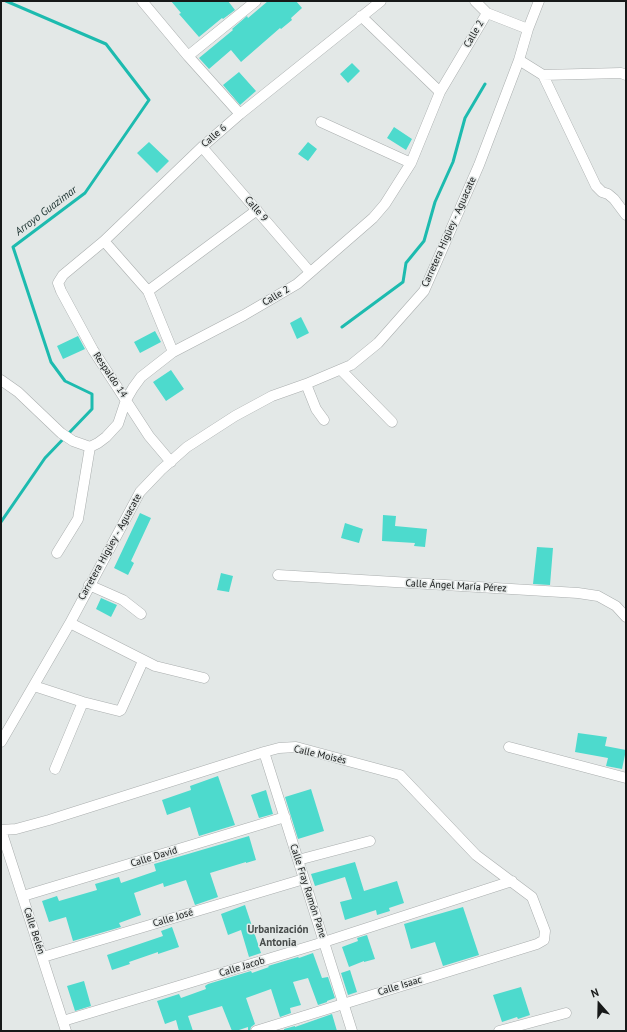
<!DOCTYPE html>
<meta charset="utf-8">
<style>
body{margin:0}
#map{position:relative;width:627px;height:1032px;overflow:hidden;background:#e3e8e7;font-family:"PT Sans",sans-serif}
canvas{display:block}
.frame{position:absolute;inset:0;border:2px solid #171919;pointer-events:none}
.north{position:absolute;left:579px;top:984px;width:40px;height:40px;-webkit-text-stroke:3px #e3e8e7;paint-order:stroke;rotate:340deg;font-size:11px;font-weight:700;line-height:16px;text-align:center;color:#171919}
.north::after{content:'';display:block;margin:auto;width:14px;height:18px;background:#171919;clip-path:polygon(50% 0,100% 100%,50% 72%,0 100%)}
</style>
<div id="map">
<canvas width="627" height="1032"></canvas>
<div class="frame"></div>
<div class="north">N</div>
</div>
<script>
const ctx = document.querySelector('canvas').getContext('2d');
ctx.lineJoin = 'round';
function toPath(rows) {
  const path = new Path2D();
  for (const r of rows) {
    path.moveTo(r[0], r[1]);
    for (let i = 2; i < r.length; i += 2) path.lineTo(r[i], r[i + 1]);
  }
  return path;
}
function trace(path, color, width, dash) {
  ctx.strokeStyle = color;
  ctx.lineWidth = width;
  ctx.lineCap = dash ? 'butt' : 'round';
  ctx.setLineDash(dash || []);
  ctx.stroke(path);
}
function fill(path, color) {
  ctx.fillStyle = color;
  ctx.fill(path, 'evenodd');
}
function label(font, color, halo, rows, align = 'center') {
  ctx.font = font + ' "PT Sans",sans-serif';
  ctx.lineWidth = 3;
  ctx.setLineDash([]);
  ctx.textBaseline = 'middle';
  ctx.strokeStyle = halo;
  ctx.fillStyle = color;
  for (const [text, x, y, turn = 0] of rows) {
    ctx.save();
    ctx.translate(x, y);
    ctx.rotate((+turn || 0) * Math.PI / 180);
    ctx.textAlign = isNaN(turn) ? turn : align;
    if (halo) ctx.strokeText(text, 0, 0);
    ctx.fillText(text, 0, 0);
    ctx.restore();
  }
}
trace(toPath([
 [342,327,403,282,406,263,424,241,435,202,453,162,465,118,485,84],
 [1,522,45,458,92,409,92,394,65,381,51,362,13,247,85,193,149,100,106,44,6,1]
]), '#1dbbaf', 3);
fill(toPath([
 [171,1,228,1,235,10,223,19,222,18,199,37,179,14,181,13],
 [268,1,296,1,302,8,291,18,292,20,281,29,280,28,241,62,231,50,209,69,199,58,233,30,232,29,247,16,248,18],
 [352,63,360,71,348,83,340,74],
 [239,72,256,91,240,105,223,85],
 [394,127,412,139,406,150,387,138],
 [149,142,169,161,157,173,137,153],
 [308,142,317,149,308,161,298,154],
 [301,317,309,333,297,339,290,323],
 [155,331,161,342,140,353,134,342],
 [78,336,85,349,63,359,57,346],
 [171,370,184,389,166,401,153,382],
 [140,513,151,518,131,561,134,563,128,575,114,568],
 [383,515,396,516,395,526,427,529,425,547,414,546,415,543,382,541],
 [345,523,363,529,359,543,341,538],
 [537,547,553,548,550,585,533,584],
 [221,573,233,576,229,592,217,590],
 [101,598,117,605,111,617,96,609],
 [578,733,607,737,605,746,626,750,622,769,606,766,608,758,575,752],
 [218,776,235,825,199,836,190,807,167,815,162,800,191,790,190,786],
 [311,789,324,831,298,839,285,797],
 [266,790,273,814,259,818,251,795],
 [249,836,256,860,246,863,246,862,210,873,218,897,195,905,186,880,164,887,163,883,134,893,141,915,119,923,121,927,73,941,66,917,49,922,42,901,57,896,59,901,97,890,95,884,119,877,121,883,156,871,154,864],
 [355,862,364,891,397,881,404,903,389,908,390,911,377,915,376,910,345,920,340,902,352,899,345,877,315,886,311,874],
 [245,905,261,953,249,957,241,930,228,935,221,914],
 [463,907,479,955,443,966,435,942,411,949,404,924],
 [172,927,179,947,158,954,158,952,129,962,130,964,112,970,107,955,163,936,161,931],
 [367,935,375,959,364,962,364,961,349,967,342,947,358,941,357,938],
 [313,953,322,978,328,977,335,998,327,1001,327,1002,318,1005,308,978,293,982,301,1005,290,1008,291,1013,280,1017,271,989,246,998,255,1024,251,1027,250,1031,248,1031,248,1027,236,1031,232,1031,222,1006,188,1016,193,1031,179,1031,176,1020,165,1024,157,1001,179,994,181,998,206,989,205,986,208,984,251,971,252,973,269,967,268,966,298,957,299,958],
 [350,970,357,992,348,995,341,973],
 [84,981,91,1006,75,1011,67,986],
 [521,987,530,1015,518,1019,517,1017,502,1022,493,995],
 [332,1014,337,1031,284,1031,284,1029,295,1026,295,1027]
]), '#4ddacd');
const minor = toPath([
 [142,1,188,56,240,114],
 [475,1,487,13,528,29],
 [361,16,440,92],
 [188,56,256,1],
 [519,60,543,75,621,73,626,75],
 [543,75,596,186,602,192,608,194,614,199,626,215],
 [321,122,411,163],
 [202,147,310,272],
 [104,241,148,291,173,352],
 [148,291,257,210],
 [341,370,392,422],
 [1,380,18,392,61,433,73,441,90,447],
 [306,384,316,409,324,420],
 [171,462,149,436,93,350,61,291,58,283,63,275,104,241,202,147,240,114,381,1],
 [57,553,78,519,90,447,98,443,106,437,118,424,126,400,133,388,141,377,173,352,244,315,297,284,373,218,385,204,411,163,440,92,487,13],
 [278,575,578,593,598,596,616,606,626,617],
 [89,585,123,600,141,614],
 [70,623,155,666,204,678],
 [34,686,83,702,119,711,121,710,143,661],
 [1,742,70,623,140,492,161,470,187,447,235,416,272,396,306,384,351,365,378,343,424,291,479,165,519,60,528,29,539,1],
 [509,747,626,778],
 [264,752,352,1031],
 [55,769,83,702],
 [298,860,370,841],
 [23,896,285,817],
 [43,957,304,879],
 [63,1021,324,942,512,881],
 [66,1031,1,830,16,829,49,820,264,752,279,748,296,747,400,775,476,855,532,897,545,931,544,940,537,944,256,1031],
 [499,1031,566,1013]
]);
trace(minor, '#aaaeae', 11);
trace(minor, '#fff', 10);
label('10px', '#171919', '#e3e8e7', [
 ["Calle 2",474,34,-60],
 ["Calle 6",214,136,-41],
 ["Calle 9",256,209,49],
 ["Carretera Higüey - Aguacate",449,232,-66],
 ["Calle 2",276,296,-31],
 ["Respaldo 14",110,375,56],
 ["Carretera Higüey - Aguacate",110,547,-61],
 ["Calle Ángel María Pérez",456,586,3],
 ["Calle Moisés",320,755,13],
 ["Calle David",154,857,-17],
 ["Calle Fray Ramón Pane",308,891,72],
 ["Calle José",173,918,-17],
 ["Calle Belén",34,931,72],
 ["Calle Jacob",242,967,-17],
 ["Calle Isaac",400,986,-17]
]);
label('italic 11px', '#172e2c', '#e3e8e7', [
 ["Arroyo Guazimar",46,211,-37]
]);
label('bold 11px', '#484c4b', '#e3e8e7', [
 ["Urbanización",278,930],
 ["Antonia",278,943]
]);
</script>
